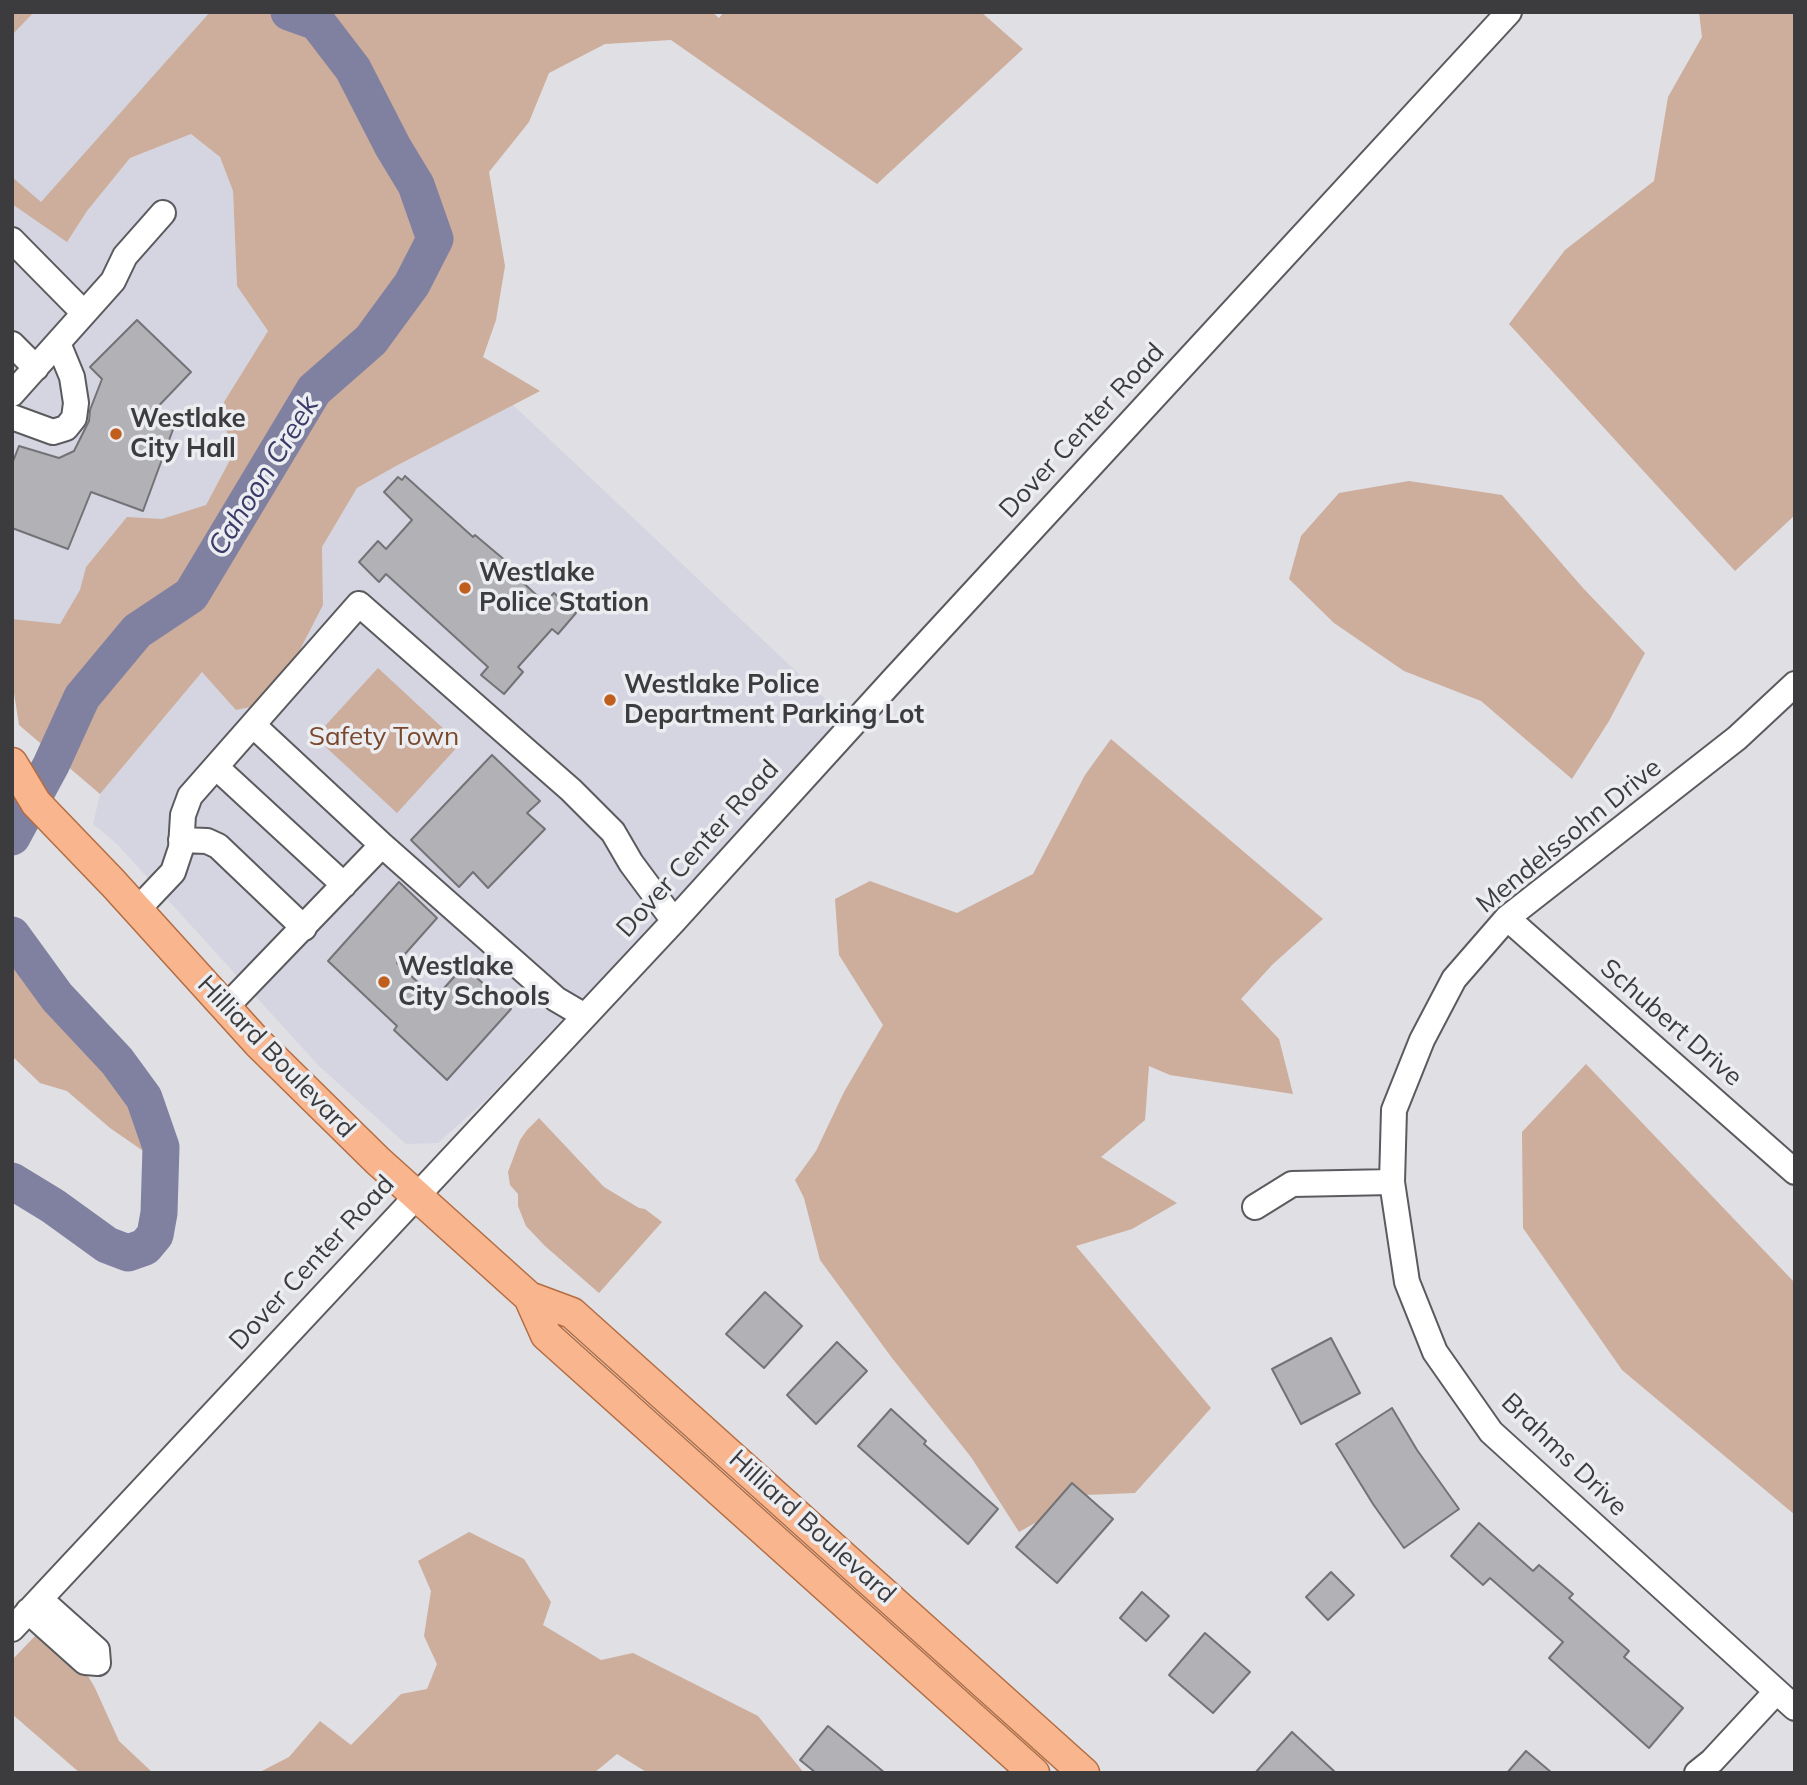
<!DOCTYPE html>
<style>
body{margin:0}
#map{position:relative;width:1807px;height:1785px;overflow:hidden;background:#dfdfe4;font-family:Mulish,sans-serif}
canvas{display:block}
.frame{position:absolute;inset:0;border:14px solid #3c3c3e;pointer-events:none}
</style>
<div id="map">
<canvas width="1807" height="1785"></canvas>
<div class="frame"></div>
</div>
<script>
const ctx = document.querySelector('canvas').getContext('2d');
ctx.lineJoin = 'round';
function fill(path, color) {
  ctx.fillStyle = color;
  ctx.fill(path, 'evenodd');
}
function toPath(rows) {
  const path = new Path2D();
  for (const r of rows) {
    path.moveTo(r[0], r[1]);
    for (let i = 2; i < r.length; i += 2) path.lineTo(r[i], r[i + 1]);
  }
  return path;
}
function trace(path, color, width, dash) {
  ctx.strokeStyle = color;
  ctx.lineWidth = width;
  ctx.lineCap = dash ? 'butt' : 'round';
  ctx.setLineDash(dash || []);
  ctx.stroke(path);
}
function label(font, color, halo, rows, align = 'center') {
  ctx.font = font + ' Mulish,sans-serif';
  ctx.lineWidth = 7;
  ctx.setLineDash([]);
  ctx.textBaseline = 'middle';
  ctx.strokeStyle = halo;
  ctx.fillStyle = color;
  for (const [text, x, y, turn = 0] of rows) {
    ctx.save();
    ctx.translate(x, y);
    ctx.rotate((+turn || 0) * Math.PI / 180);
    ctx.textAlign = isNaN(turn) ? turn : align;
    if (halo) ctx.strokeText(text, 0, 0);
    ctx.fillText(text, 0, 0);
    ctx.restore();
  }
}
fill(toPath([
 [12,12,210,12,41,203,67,241,87,211,130,158,191,134,220,157,233,191,237,286,268,331,224,402,230,460,206,505,162,520,127,518,86,567,81,590,60,624,12,619],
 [513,405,847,719,486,1100,438,1143,406,1144,319,1066,117,844,93,824,100,794,202,672,323,605,322,547,357,488,396,466]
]), '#d4d5e1');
fill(toPath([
 [12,12,34,12,12,35],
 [210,12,712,12,719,18,724,12,981,12,1023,49,877,184,671,40,605,44,549,73,529,122,489,172,505,266,496,320,483,357,540,391,396,466,357,488,322,547,323,605,273,702,236,710,202,672,100,794,19,725,12,680,12,619,60,624,80,590,86,567,127,517,162,519,206,505,230,460,224,402,268,331,237,286,233,191,220,157,191,134,130,158,87,211,67,242,12,204,12,177,41,202],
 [1699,12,1795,12,1795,515,1735,571,1509,324,1565,250,1654,181,1668,97,1702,37],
 [1409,481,1502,495,1583,588,1645,653,1609,721,1572,779,1481,701,1404,671,1334,623,1289,579,1301,536,1339,493],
 [378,668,460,744,397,813,315,737],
 [1111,739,1323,919,1272,965,1241,999,1279,1039,1293,1094,1170,1075,1149,1066,1145,1120,1101,1157,1177,1203,1132,1229,1076,1246,1211,1408,1135,1493,1085,1495,1019,1532,971,1457,892,1358,820,1260,804,1198,795,1180,816,1151,844,1092,883,1025,839,955,835,899,870,881,957,913,1033,874,1085,775],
 [12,935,57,997,117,1061,144,1098,161,1147,152,1157,110,1128,67,1091,40,1083,12,1056],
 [1586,1064,1795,1283,1795,1515,1622,1370,1523,1228,1522,1132],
 [539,1118,604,1187,639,1208,645,1209,662,1222,599,1293,545,1246,526,1226,518,1206,518,1194,510,1185,508,1172,520,1140,527,1130],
 [469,1532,524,1559,551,1602,543,1625,601,1660,633,1653,758,1716,804,1773,648,1773,617,1754,594,1773,258,1773,289,1757,320,1721,351,1745,401,1694,427,1689,437,1664,424,1636,431,1591,418,1561],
 [39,1632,81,1664,95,1688,119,1741,153,1773,80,1773,12,1714,12,1660]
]), '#cdad9b');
trace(toPath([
 [12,837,51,765,82,697,137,631,191,595,314,390,371,340,412,284,435,239,416,185,393,147,353,69,317,22,289,12],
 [12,935,57,997,117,1061,144,1098,161,1147,159,1213,155,1235,145,1247,128,1253,107,1245,53,1206,12,1181]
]), '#8081a1', 37);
const building = toPath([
 [137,320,191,372,150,415,175,424,143,511,91,492,68,549,12,528,12,464,19,446,59,458,74,451,89,421,90,410,102,379,90,367,137,320],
 [405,476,473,537,475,535,520,573,517,577,545,603,554,593,576,613,558,634,552,629,518,667,523,672,504,694,481,675,488,667,386,574,379,582,359,562,378,541,386,549,412,520,384,492,398,477,402,480,405,476],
 [492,755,540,801,527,813,545,829,488,888,473,872,459,887,411,840,492,755],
 [399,882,437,918,397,963,435,998,464,966,511,1009,447,1080,394,1030,397,1026,328,961,399,882],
 [765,1292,802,1326,764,1368,726,1334,765,1292],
 [1331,1338,1360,1393,1301,1424,1272,1369,1331,1338],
 [837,1342,867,1371,816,1424,787,1395,837,1342],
 [1392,1408,1417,1450,1459,1509,1404,1548,1373,1504,1336,1444,1392,1408],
 [891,1409,926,1441,924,1444,998,1509,968,1544,858,1446,891,1409],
 [1072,1483,1113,1519,1057,1583,1016,1547,1072,1483],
 [1479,1523,1533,1571,1539,1565,1573,1594,1569,1598,1629,1651,1624,1657,1683,1708,1649,1748,1549,1658,1563,1642,1490,1578,1483,1585,1451,1556,1479,1523],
 [1331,1572,1354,1595,1328,1620,1306,1597,1331,1572],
 [1142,1592,1169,1616,1146,1641,1120,1618,1142,1592],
 [1205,1633,1250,1672,1213,1713,1169,1675,1205,1633],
 [828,1726,885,1773,816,1773,800,1760,828,1726],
 [1292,1732,1336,1773,1255,1773,1292,1732],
 [1526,1751,1552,1773,1507,1773,1526,1751]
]);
fill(building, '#b1b1b6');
trace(building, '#737377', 2);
const minor = toPath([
 [12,240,84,313],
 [12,344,36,368],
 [12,394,113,281,125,256,163,213],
 [12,417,53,432,66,428,74,418,76,403,72,377,58,343],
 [1795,684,1737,738,1507,918,1454,979,1422,1040,1394,1110,1392,1182,1407,1282,1435,1352,1491,1432,1795,1708],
 [216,767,344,885],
 [181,840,207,841,218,846,304,928],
 [382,845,556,999,585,1016],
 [137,910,173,872,181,848,183,815,190,796,359,604,571,790,613,832,631,863,674,921],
 [1507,918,1795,1172],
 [226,1007,382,845,253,725],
 [1255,1207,1292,1184,1392,1182],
 [28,1611,85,1662,98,1663,97,1650,40,1599],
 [12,1629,674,921,893,680,1509,12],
 [1697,1773,1712,1761,1776,1692]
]);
const major = toPath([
 [12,763,36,803,113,883,258,1043,378,1161,529,1297,572,1313,1084,1773],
 [529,1297,546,1335,1034,1773]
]);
trace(minor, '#5b5b5f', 28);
trace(major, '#b46c41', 33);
trace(minor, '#fff', 24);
trace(major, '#f9b68e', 30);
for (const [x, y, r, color] of [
 [116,434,7,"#bf5e1d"],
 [465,588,7,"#bf5e1d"],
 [610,700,7,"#bf5e1d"],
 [384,982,7,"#bf5e1d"]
]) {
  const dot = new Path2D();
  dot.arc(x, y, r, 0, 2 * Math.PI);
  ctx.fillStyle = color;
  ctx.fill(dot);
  trace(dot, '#ecedf1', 2.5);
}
label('bold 26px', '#3c3c3e', '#ecedf1', [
 ["Westlake",130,419],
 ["City Hall",130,449],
 ["Westlake",479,573],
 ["Police Station",479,603],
 ["Westlake Police",624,685],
 ["Department Parking Lot",624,715],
 ["Westlake",398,967],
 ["City Schools",398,997]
], 'left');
label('26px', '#3c3c3e', '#ecedf1', [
 ["Dover Center Road",1082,431,-47],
 ["Mendelssohn Drive",1569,836,-39],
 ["Dover Center Road",698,849,-48],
 ["Schubert Drive",1671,1023,41],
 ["Hilliard Boulevard",276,1057,46],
 ["Dover Center Road",312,1263,-47],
 ["Brahms Drive",1564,1455,44],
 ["Hilliard Boulevard",812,1527,42]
]);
label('26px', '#79482d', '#ecedf1', [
 ["Safety Town",384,737]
]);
label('italic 28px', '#3c3a69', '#ecedf1', [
 ["Cahoon Creek",264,476,-58]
]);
</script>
